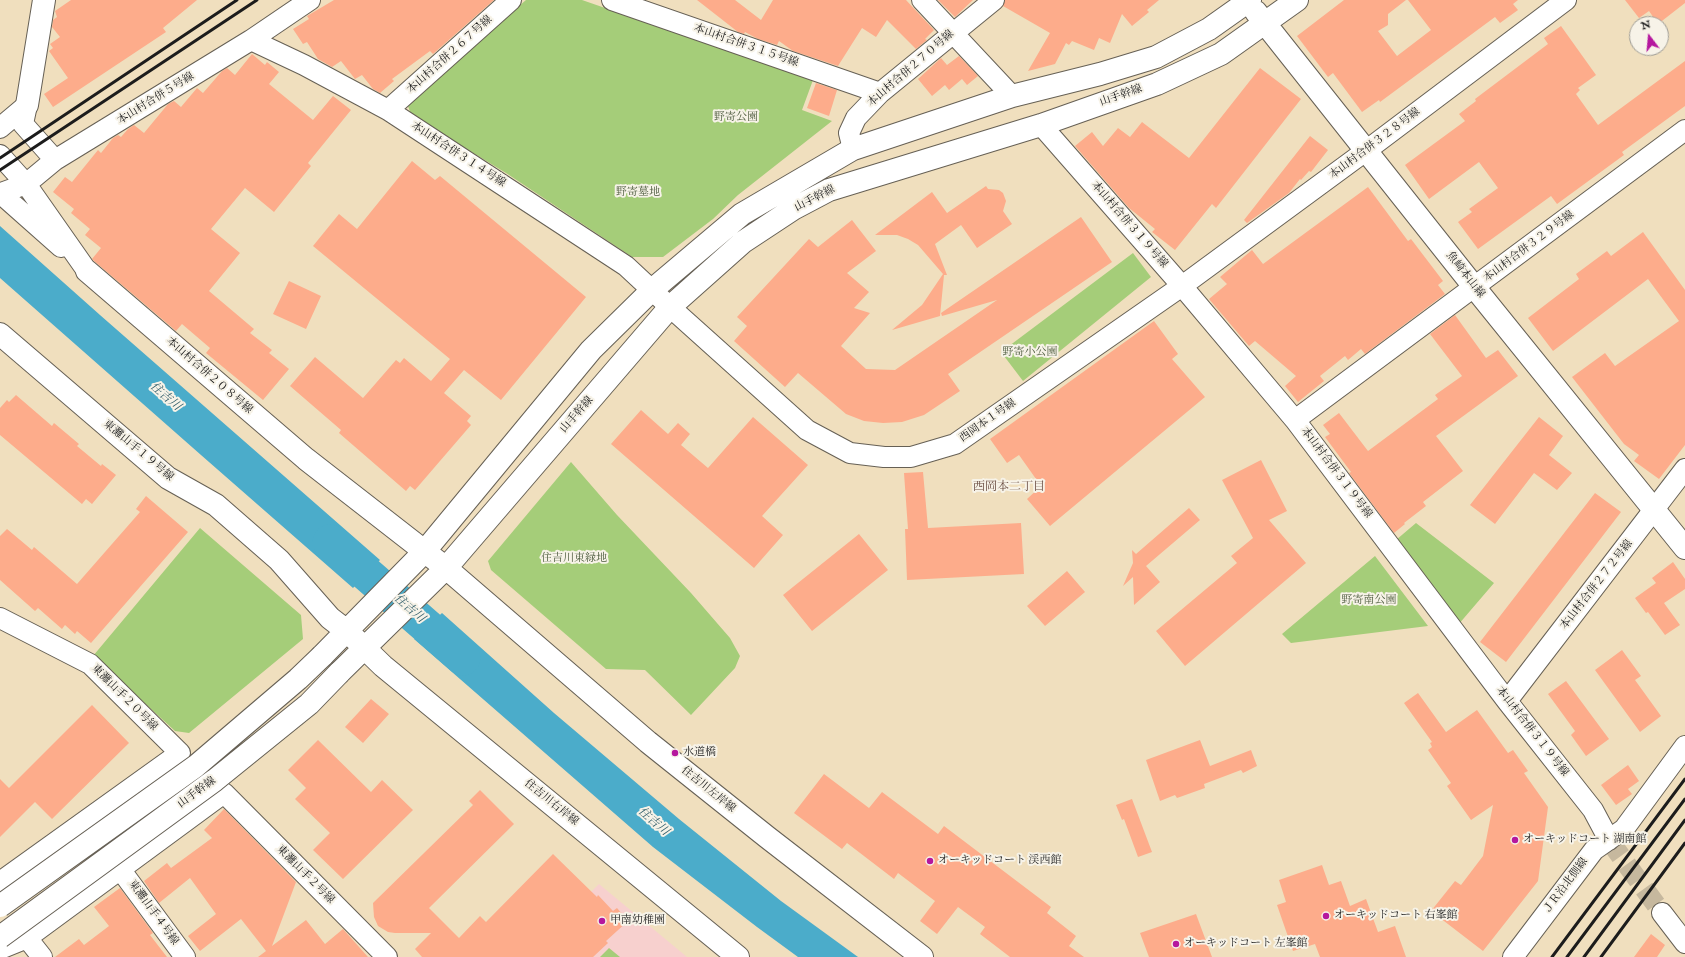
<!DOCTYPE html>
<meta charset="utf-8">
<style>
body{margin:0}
#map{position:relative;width:1685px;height:957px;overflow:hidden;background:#f0dfbe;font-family:"IM FELL English",serif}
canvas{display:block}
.north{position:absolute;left:1629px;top:16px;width:40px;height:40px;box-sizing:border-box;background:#f7f3e8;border:1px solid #9f9d96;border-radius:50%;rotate:344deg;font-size:11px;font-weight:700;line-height:16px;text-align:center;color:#1c1c1c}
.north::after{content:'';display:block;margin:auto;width:14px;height:18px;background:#b5179e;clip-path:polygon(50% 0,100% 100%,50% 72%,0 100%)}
</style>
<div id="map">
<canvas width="1685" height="957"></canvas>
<div class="north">N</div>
</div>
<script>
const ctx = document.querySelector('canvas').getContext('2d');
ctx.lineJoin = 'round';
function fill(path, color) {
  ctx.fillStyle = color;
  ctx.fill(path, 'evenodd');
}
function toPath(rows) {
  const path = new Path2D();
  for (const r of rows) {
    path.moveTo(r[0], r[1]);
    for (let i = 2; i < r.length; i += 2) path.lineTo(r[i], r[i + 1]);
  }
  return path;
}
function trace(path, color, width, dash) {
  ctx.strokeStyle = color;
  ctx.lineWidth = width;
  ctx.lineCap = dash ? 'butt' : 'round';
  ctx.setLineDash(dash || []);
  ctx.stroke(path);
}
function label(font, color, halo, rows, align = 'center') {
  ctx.font = font + ' "IM FELL English","Noto Serif JP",serif';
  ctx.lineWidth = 4;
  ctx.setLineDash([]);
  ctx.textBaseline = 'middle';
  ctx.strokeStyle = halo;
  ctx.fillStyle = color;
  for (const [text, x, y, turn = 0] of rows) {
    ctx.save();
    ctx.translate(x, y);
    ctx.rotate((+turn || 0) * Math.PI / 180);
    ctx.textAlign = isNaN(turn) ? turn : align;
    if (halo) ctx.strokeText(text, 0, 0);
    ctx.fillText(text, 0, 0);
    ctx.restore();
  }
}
fill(toPath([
 [599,884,687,957,525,957]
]), '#f7d0ce');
fill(toPath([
 [526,0,582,0,813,80,802,110,832,121,738,195,713,219,663,257,632,257,506,173,411,115,407,103],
 [1133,253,1151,277,1023,381,1001,352],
 [571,462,617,515,691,593,730,638,740,656,735,668,691,715,645,670,606,669,491,570,488,561],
 [1416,523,1494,583,1458,625,1396,540],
 [200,528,301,615,303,639,189,733,175,731,93,656],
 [1375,556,1428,626,1291,643,1282,634],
 [609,948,620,957,600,957]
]), '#a5cd79');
fill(toPath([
 [0,226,100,315,380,560,353,588,201,455,0,278],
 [442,613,554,713,679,819,781,901,858,957,798,957,757,927,653,847,414,639]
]), '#4bacca');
trace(toPath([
 [330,542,463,658]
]), '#4bacca', 35);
fill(toPath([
 [71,0,197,0,163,28,166,32,53,107,44,94,68,78,49,51,53,48,50,44,60,37,52,27,53,20,57,17,55,11],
 [334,0,494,0,433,54,430,51,392,79,394,81,380,93,373,89,362,75,355,79,341,61,332,67,318,59,307,42,303,44,293,29,309,19,307,16],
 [697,0,735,0,761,20,773,0,906,0,934,30,925,39,927,40,916,49,887,20,876,37,862,28,838,66,793,51,779,41,777,45,758,39,745,32,744,34,738,32],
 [938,0,973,0,955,17],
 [1005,0,1159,0,1147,10,1149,12,1132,26,1122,14,1110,43,1099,38,1094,50,1072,41,1069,45,1066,43,1055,64,1028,71,1050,33,1003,6],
 [1344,0,1406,0,1388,14,1388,25,1378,31,1397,56,1431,30,1408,0,1518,0,1513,4,1518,10,1500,23,1495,17,1380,102,1379,100,1362,112,1333,73,1328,77,1297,36],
 [1625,0,1685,0,1685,3,1658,24,1649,11,1639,18],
 [1561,26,1596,75,1578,88,1580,90,1576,94,1598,125,1685,61,1685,106,1622,152,1624,155,1557,204,1551,196,1478,249,1458,222,1472,212,1469,209,1498,188,1479,162,1429,199,1405,165,1465,121,1459,114,1476,101,1475,99,1548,44,1544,38],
 [252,54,265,65,267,62,279,72,269,84,313,120,333,96,351,110,308,163,311,166,274,212,245,188,211,229,240,253,209,291,254,329,250,333,272,350,269,353,289,369,263,400,206,353,210,348,182,324,176,331,94,261,92,259,101,248,85,235,90,229,71,213,74,209,53,192,65,177,72,182,98,150,101,153,113,138,118,135,121,137,128,129,134,125,144,133,168,104,174,101,181,107,197,88,203,93,222,71,227,68,235,75],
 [959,56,978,76,967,85,962,79,949,90,945,85,932,96,918,79,941,58,947,65],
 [1260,68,1301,99,1216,208,1212,204,1175,250,1152,232,1155,229,1129,208,1075,146,1092,132,1103,146,1118,128,1130,137,1142,122,1189,158],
 [816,83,837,90,829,116,807,108],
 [1310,136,1328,150,1311,172,1309,171,1301,180,1300,179,1289,193,1247,223,1244,220],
 [412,161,435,180,440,176,586,297,501,400,464,370,444,393,471,416,467,421,471,425,415,490,410,486,406,491,339,433,341,430,290,386,315,357,363,398,396,360,400,363,404,358,431,381,450,359,313,246,339,214,357,229],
 [986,186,988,189,999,190,1003,193,1006,201,1003,211,1012,224,977,248,961,225,935,244,947,275,944,275,940,316,892,330,922,305,943,274,918,245,908,239,897,235,875,235,932,192,947,213],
 [1368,187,1408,241,1411,239,1443,281,1438,285,1445,294,1365,354,1361,349,1348,360,1345,356,1320,376,1324,381,1298,402,1285,386,1296,376,1255,341,1249,346,1209,299,1227,284,1220,277,1252,250,1263,264],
 [1081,217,1112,262,948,374,960,391,924,415,902,422,883,423,864,421,846,414,798,373,785,387,734,341,747,326,737,317,809,239,818,247,852,220,876,251,847,273,869,292,854,308,870,313,841,346,866,369,895,370,997,300,942,316,941,313],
 [1643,232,1685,290,1685,445,1659,479,1634,461,1639,455,1624,444,1572,377,1605,353,1615,366,1679,321,1648,279,1553,351,1528,318,1579,279,1576,274,1607,251,1611,256],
 [289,281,321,296,306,329,273,314],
 [1455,315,1486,358,1498,350,1518,376,1436,436,1463,471,1423,502,1426,506,1404,523,1405,524,1394,533,1349,473,1351,472,1325,437,1330,434,1323,425,1339,413,1368,451,1438,399,1435,395,1462,376,1430,334],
 [1154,321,1178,354,1172,359,1205,397,1050,526,1027,499,1041,486,1019,455,1007,463,990,439],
 [16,395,52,426,54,423,79,444,77,446,101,466,102,464,116,475,92,504,86,499,82,504,0,435,0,408,7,400,9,402],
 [641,410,668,434,678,423,690,434,681,445,708,468,753,417,808,465,762,516,783,535,754,568,611,444],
 [1539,417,1563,436,1549,455,1572,473,1557,490,1534,473,1495,524,1470,505],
 [1261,460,1287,511,1269,520,1306,563,1185,666,1156,631,1237,563,1231,556,1253,538,1222,480],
 [923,472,928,528,1021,523,1024,574,907,580,905,529,908,529,904,473],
 [1595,493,1621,512,1506,662,1480,642],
 [146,496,188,532,91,643,77,631,75,634,65,625,62,629,38,608,35,611,0,580,0,536,7,529,32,550,34,547,77,584,140,512,136,509],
 [1189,508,1200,520,1146,566,1160,582,1134,605,1133,577,1123,586,1133,563,1132,550,1136,554],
 [859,534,888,570,812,631,783,595],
 [1673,562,1685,579,1685,589,1664,603,1680,625,1665,635,1648,612,1646,613,1635,598,1656,583,1652,578],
 [1067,571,1085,592,1045,626,1027,606],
 [1622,650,1641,676,1635,680,1661,716,1640,732,1595,670],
 [1566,681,1609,739,1586,756,1571,735,1575,731,1548,694],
 [1418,693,1446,732,1477,710,1508,753,1513,750,1528,771,1524,773,1548,807,1538,881,1483,951,1431,911,1455,881,1461,885,1483,856,1493,805,1471,820,1447,786,1451,783,1428,750,1432,747,1430,743,1432,742,1404,703],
 [371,699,389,714,363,743,345,727],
 [92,705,129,743,52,819,35,802,0,837,0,779,9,788],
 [318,740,371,792,382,780,413,810,343,879,313,850,330,833,295,799,306,788,288,770],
 [1200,740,1210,766,1251,750,1257,766,1243,773,1241,770,1204,784,1205,788,1177,798,1175,795,1160,801,1146,760],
 [1628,765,1639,781,1628,789,1632,794,1616,805,1601,785],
 [824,774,869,808,882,792,938,834,944,826,1051,907,1047,913,1076,936,1069,946,1084,957,1010,957,980,934,985,927,958,907,937,934,920,921,935,901,898,873,894,879,847,843,842,849,794,813],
 [480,790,514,824,429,908,459,938,480,916,486,922,553,854,597,897,598,895,613,911,617,908,628,921,606,941,608,943,593,957,422,957,415,949,431,933,395,933,388,932,378,926,374,917,373,903,473,805,469,801],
 [1132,799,1152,852,1138,857,1124,819,1122,820,1116,805],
 [224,809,296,882,272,946,306,920,325,944,343,929,368,957,258,957,266,951,241,919,200,951,188,936,216,914,190,878,159,903,144,881,167,863,171,868,212,838,204,830],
 [1322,865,1329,885,1341,881,1350,906,1366,899,1378,932,1395,926,1406,957,1320,957,1315,944,1293,951,1277,905,1286,902,1279,880],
 [120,888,153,933,150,935,167,957,55,957,79,939,84,945,109,926,94,907],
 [1196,914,1212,957,1149,957,1140,933],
 [1651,934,1665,945,1657,957,1634,957]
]), '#fdac8b');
trace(toPath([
 [1609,840,1662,913]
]), '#c6b89e', 20, [20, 10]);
const minor = toPath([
 [612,0,880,93],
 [922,0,1012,96],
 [251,40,304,65,388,110,626,266,670,307,807,430,850,453,884,457,911,457,955,444,1182,286,1367,150,1566,0],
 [27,105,23,124,55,160],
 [388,110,511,0],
 [1041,125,1182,286,1295,420,1507,701,1593,810,1609,840],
 [0,128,27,105],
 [853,149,849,133,856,118,880,93,994,0],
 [0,155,26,184,87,271],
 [0,193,61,247],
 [1,193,26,184,55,160,251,40,310,0],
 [1295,420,1685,130],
 [0,618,90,664,180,753,0,882],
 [1507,701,1685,469],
 [120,869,185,957],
 [1662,913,1685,943],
 [27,938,42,957],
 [0,949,27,938,224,793,387,957],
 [1513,957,1594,850,1624,829,1685,746]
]);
const tertiary = toPath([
 [1256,12,1475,288,1685,548],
 [27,105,44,0],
 [87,271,306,459,446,568,648,742,767,837,922,957],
 [0,334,168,478,216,505,279,560,330,618,348,632,383,666,738,957],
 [322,656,424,552,591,350,652,290,742,214,853,149,1012,96,1100,74,1156,57,1209,29,1250,0],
 [339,673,446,568,670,307,743,242,793,209,829,190,1041,125,1157,84,1221,54,1297,0]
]);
trace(minor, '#666055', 22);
trace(tertiary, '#666055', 24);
trace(minor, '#fff', 20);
trace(tertiary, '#fff', 22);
trace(toPath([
 [0,158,237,0],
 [0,170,257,0],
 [1552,957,1685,779],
 [1567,957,1685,799],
 [1584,957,1685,820],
 [1601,957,1685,843]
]), '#1c1c1c', 3);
const tertiaryBridge = toPath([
 [0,906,196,766,298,679,322,656],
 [0,937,215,780,309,704,339,673]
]);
trace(tertiaryBridge, '#666055', 24, []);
trace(tertiaryBridge, '#fff', 22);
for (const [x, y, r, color] of [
 [675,753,4,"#b5179e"],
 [1515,840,4,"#b5179e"],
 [930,861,4,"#b5179e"],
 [1326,916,4,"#b5179e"],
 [602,921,4,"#b5179e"],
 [1176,944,4,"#b5179e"]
]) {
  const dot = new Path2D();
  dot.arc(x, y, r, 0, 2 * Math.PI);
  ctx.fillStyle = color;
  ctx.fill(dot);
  trace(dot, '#f7f3e8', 1.5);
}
label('11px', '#1c1c1c', '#f7f3e8', [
 ["本山村合併３１５号線",746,46,19],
 ["本山村合併２６７号線",450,55,-42],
 ["本山村合併２７０号線",911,69,-41],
 ["山手幹線",1121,96,-19],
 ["本山村合併５号線",156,99,-32],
 ["本山村合併３２８号線",1375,144,-37],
 ["本山村合併３１４号線",458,155,33],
 ["山手幹線",815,199,-27],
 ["本山村合併３１９号線",1129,225,49],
 ["本山村合併３２９号線",1529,247,-37],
 ["魚崎本山線",1465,275,52],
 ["本山村合併２０８号線",209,376,41],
 ["山手幹線",577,415,-49],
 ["西岡本１号線",988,421,-35],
 ["東灘山手１９号線",138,451,40],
 ["本山村合併３１９号線",1336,473,53],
 ["本山村合併２７２号線",1597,585,-52],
 ["東灘山手２０号線",124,698,45],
 ["本山村合併３１９号線",1532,732,52],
 ["住吉川左岸線",708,790,39],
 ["山手幹線",197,793,-36],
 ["住吉川右岸線",551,803,39],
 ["東灘山手２号線",305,875,45],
 ["ＪＲ沿北側線",1566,886,-53],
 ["東灘山手４号線",153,913,54]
]);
label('11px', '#4c5a3d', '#f7f3e8', [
 ["野寄公園",736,118],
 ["野寄墓地",638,193],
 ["野寄小公園",1030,353],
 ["住吉川東緑地",574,559],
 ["野寄南公園",1369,601]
]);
label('11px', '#1c1c1c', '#f7f3e8', [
 ["水道橋",683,753],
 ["オーキッドコート 湖南館",1523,840],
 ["オーキッドコート 渓西館",938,861],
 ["オーキッドコート 右峯館",1334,916],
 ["甲南幼稚園",610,921],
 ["オーキッドコート 左峯館",1184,944]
], 'left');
label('italic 12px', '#315d6a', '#f7f3e8', [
 ["住吉川",165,397,41],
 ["住吉川",409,609,41],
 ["住吉川",653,822,41]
]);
label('12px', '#6b4e43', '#f7f3e8', [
 ["西岡本二丁目",1009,488]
]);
</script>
